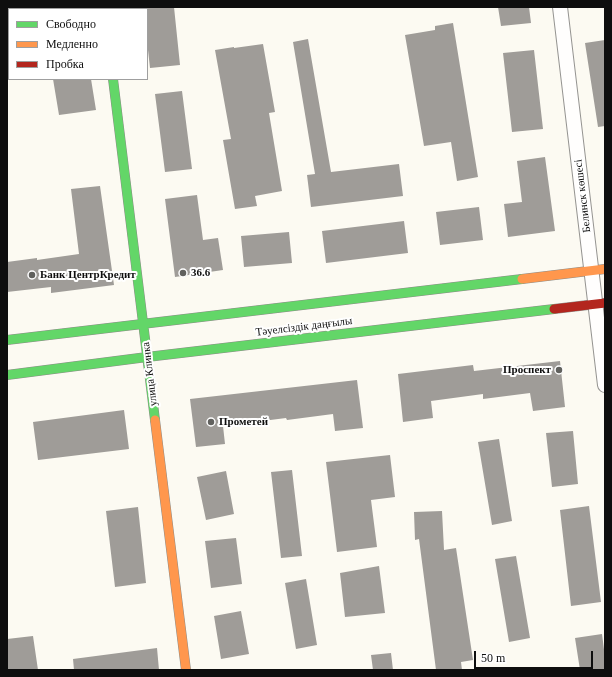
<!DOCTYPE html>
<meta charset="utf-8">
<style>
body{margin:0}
#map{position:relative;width:612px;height:677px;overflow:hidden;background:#fcfaf2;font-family:Georgia,serif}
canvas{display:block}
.frame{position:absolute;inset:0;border:8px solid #0e0e0e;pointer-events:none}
.legend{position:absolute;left:8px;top:8px;width:140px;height:72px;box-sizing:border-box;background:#fff;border:1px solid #9f9f9f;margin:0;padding:5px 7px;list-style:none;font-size:12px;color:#0e0e0e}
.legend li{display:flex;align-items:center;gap:8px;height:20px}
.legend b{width:20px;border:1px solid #9f9f9f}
.scale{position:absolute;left:474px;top:651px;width:119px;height:18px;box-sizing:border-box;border:2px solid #0e0e0e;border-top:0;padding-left:5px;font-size:12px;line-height:14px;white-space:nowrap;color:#0e0e0e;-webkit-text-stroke:3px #fff;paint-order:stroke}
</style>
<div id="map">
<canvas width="612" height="677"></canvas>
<div class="frame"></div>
<ul class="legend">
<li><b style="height:5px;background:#63d668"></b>Свободно</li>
<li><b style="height:5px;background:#ff974d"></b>Медленно</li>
<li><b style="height:5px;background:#b3261e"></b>Пробка</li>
</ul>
<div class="scale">50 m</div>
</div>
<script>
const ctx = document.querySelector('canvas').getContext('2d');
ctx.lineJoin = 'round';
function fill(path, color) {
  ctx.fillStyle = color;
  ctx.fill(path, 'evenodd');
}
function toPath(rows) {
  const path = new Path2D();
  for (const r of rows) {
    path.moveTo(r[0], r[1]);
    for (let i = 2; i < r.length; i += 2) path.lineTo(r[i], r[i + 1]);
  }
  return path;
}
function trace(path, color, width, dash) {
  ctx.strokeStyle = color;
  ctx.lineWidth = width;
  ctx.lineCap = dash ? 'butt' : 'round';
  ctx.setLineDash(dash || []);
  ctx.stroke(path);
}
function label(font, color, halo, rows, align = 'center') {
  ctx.font = font + ' Georgia,serif';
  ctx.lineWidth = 4;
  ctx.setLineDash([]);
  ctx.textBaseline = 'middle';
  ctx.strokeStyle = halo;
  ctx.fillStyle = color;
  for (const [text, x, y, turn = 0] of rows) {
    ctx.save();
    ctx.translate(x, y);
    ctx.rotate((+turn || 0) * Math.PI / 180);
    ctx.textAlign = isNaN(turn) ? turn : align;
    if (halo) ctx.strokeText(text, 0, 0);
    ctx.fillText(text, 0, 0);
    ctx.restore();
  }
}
fill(toPath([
 [147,7,174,7,180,65,150,68,147,41],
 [498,7,529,7,531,23,501,26],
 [453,23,478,177,457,181,451,142,424,146,405,35,435,30,435,26],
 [308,39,331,172,399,164,403,196,311,207,307,175,315,174,293,42],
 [605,40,605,126,598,127,585,43],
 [263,44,275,112,269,113,282,191,255,196,257,206,235,209,223,140,231,139,215,50,234,47,234,48],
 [534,50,543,129,512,132,503,53],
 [53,79,91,79,96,110,59,115],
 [182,91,192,169,165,172,155,94],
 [545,157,555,231,508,237,504,204,522,202,517,161],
 [100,186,114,285,51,293,51,287,7,292,7,262,37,258,37,260,79,254,71,189],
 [197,195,203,240,218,238,223,270,175,277,165,199],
 [479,207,483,240,440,245,436,212],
 [404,221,408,253,326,263,322,231],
 [289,232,292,263,244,267,241,236],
 [560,361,565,407,533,411,530,393,483,399,483,394,431,401,433,418,403,422,398,374,473,365,474,371],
 [357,380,363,428,335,431,333,414,287,420,286,418,223,426,225,444,196,447,190,399],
 [124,410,129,449,38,460,33,422],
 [573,431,578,484,552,487,546,433],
 [499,439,512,521,492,525,478,442],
 [390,455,395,497,371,500,377,547,337,552,326,462],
 [292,470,302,556,281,558,271,472],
 [226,471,234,514,206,520,197,477],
 [589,506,601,602,571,606,560,510],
 [138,507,146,583,115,587,106,511],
 [442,511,444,550,456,548,473,660,461,662,462,670,436,670,419,539,415,540,414,512],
 [236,538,242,584,211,588,205,541],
 [516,556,530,638,509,642,495,559],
 [379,566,385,613,345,617,340,573],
 [306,579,317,645,296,649,285,583],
 [241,611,249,654,221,659,214,616],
 [602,634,605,657,605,670,580,670,575,638],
 [33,636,38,670,7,670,7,639],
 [157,648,159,670,74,670,73,659],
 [391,653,393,670,373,670,371,655]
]), '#9f9c98');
const street = toPath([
 [104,7,104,9],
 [560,7,605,385]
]);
const fast = toPath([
 [113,79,155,420],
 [7,340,522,279],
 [7,375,147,357,554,309]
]);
const slow = toPath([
 [522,279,605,269],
 [155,420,186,670]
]);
const jam = toPath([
 [554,309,605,303]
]);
trace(street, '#959491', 16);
trace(fast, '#8c8b87', 10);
trace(slow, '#8c8b87', 10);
trace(jam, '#8c8b87', 10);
trace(street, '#fffefd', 14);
trace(fast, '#63d668', 9);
trace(slow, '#ff974d', 9);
trace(jam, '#b3261e', 9);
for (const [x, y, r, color] of [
 [183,273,4,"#61615e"],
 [32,275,4,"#61615e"],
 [559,370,4,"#61615e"],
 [211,422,4,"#61615e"]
]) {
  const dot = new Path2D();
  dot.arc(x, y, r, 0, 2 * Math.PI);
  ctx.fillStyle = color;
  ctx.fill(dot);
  trace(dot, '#fff', 1.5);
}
label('11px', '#0e0e0e', '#fff', [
 ["Белинск көшесі",583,196,-97],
 ["Тәуелсіздік даңғылы",304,327,-7],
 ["улица Клинка",150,374,-97]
]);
label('bold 11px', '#0e0e0e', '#fff', [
 ["36.6",191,273],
 ["Банк ЦентрКредит",40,275],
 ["Проспект",551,370,"right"],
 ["Прометей",219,422]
], 'left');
</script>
